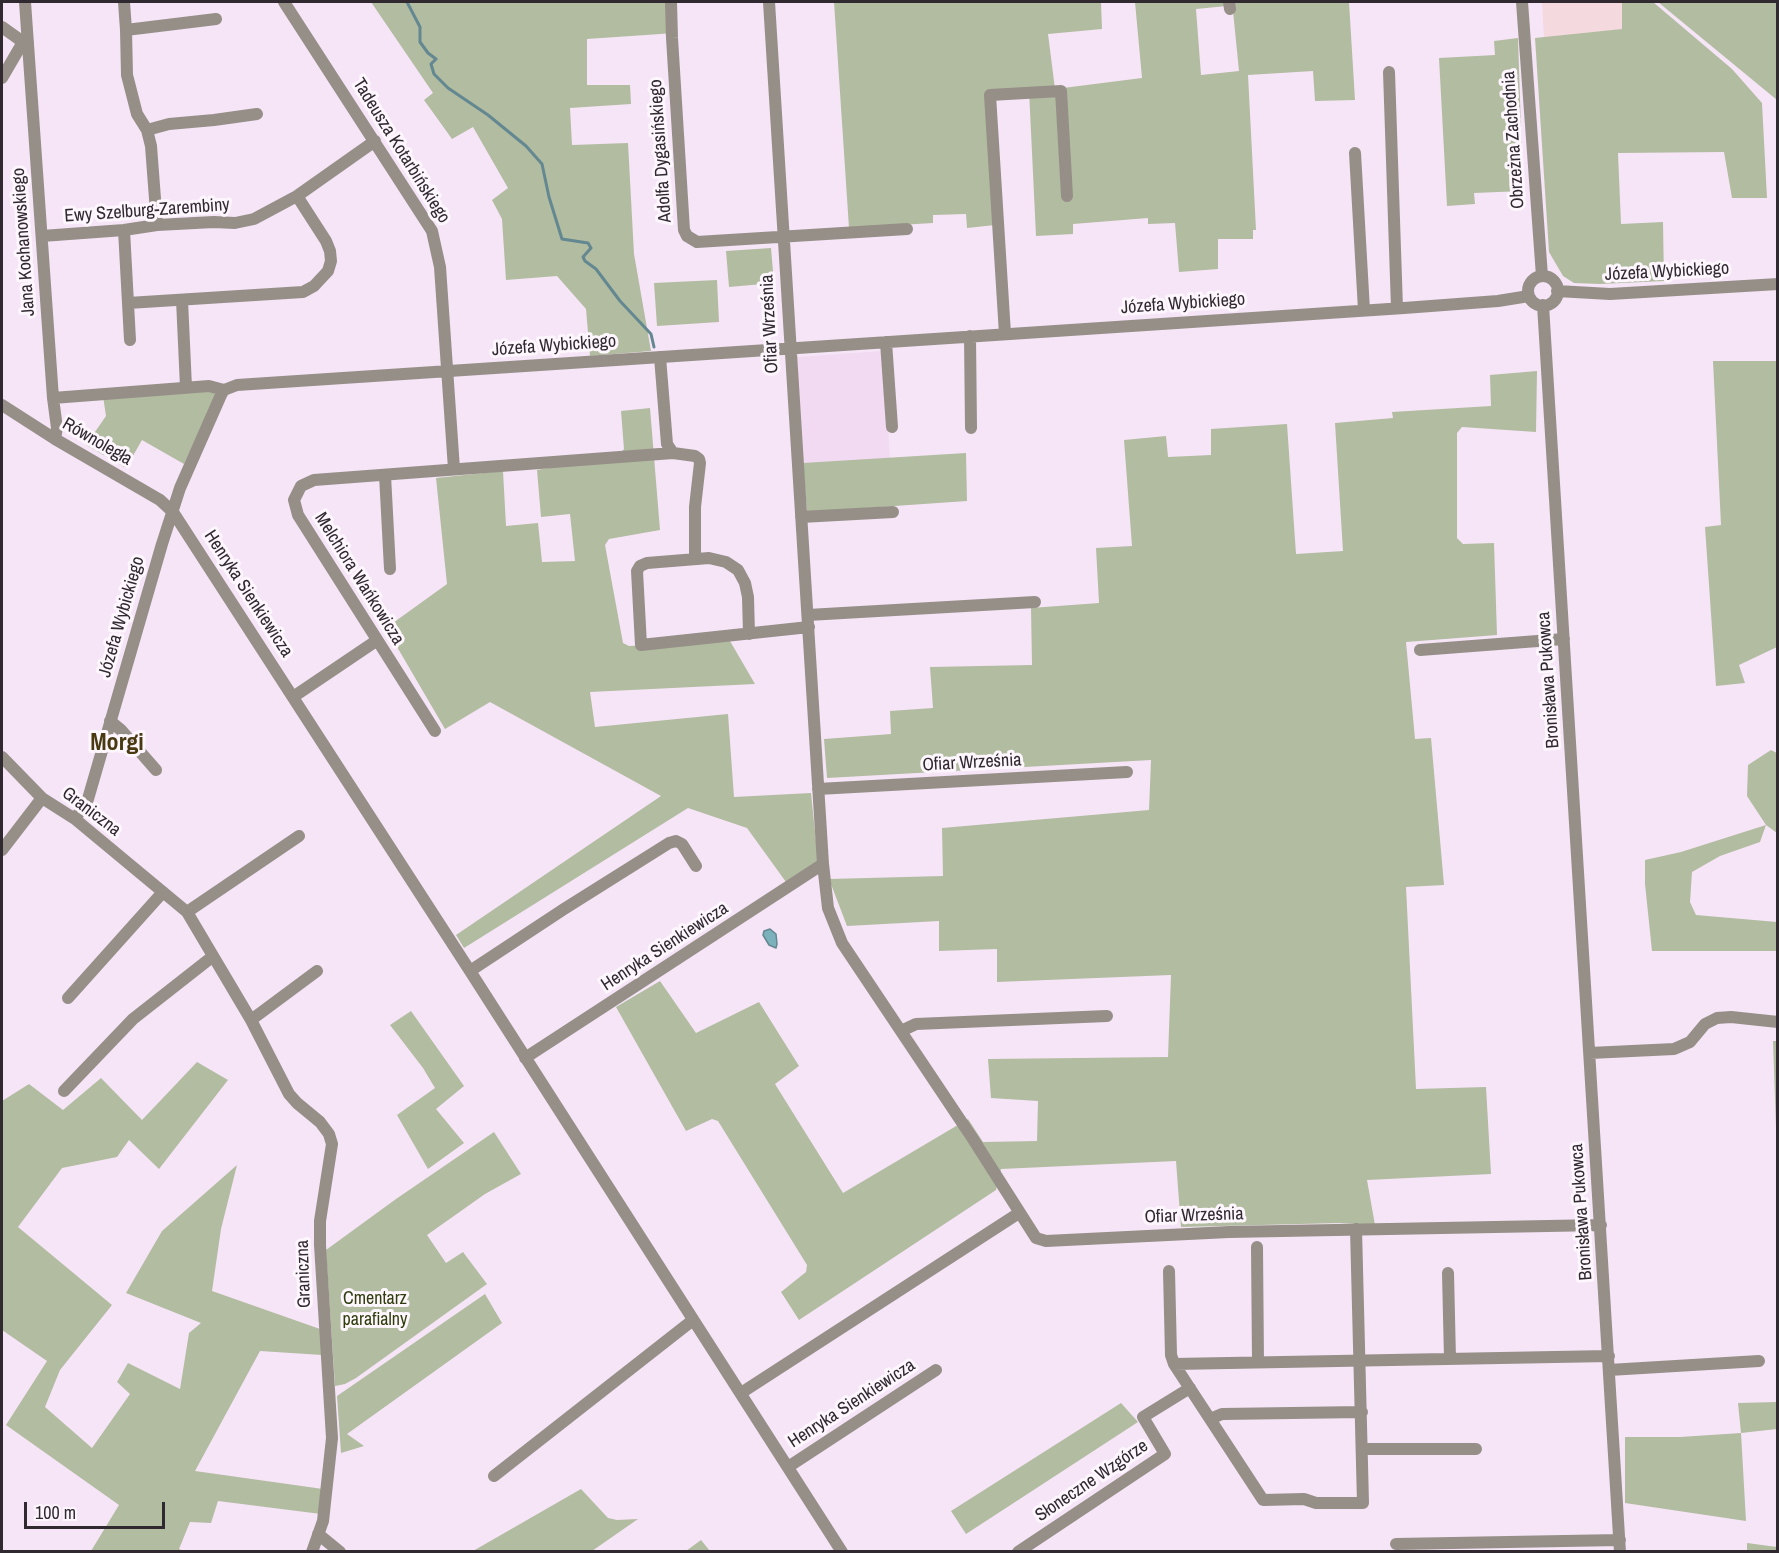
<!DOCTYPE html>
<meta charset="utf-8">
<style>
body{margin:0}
#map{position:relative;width:1779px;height:1553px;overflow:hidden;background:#f6e5f7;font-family:"Archivo Narrow",sans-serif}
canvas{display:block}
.frame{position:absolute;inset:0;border:3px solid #302930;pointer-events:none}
.scale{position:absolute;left:24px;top:1502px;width:141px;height:27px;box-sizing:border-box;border:3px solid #302930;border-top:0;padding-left:8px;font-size:18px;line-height:21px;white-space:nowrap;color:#302930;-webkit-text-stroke:4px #fdf6fd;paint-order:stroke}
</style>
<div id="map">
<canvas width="1779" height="1553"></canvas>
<div class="frame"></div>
<div class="scale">100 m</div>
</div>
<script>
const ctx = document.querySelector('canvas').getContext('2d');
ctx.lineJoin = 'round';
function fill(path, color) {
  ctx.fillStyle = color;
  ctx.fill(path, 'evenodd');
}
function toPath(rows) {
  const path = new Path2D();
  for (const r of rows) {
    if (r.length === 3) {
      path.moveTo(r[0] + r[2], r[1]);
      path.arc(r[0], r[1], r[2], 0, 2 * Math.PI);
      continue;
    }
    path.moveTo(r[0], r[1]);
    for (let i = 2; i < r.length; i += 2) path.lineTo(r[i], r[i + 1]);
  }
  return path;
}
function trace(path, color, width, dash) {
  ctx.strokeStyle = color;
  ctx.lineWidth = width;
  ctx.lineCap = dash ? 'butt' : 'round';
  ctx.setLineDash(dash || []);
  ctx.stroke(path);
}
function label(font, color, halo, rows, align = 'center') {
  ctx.font = font + ' "Archivo Narrow",sans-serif';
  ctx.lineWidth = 6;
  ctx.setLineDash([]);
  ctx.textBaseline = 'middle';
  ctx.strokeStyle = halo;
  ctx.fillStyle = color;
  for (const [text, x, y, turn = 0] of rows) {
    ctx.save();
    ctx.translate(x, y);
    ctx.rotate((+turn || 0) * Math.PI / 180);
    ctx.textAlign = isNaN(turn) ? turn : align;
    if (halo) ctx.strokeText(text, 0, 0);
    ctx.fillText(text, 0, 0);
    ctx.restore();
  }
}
fill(toPath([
 [1542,2,1622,2,1623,29,1544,39]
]), '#f4dade');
fill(toPath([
 [883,351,890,459,802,465,797,357]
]), '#f1daf2');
fill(toPath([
 [371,2,675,2,675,33,587,39,587,85,630,85,631,104,570,108,572,145,628,143,634,254,651,351,590,356,586,309,557,276,506,280,502,219,492,200,508,188,473,127,452,139,424,100,433,93],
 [834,2,1048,2,1049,3,1101,2,1102,29,1048,34,1055,89,1142,78,1135,2,1349,2,1355,100,1315,101,1313,71,1248,75,1256,230,1253,230,1253,239,1218,239,1218,269,1179,272,1175,223,1148,224,1148,218,1073,224,1073,234,1036,236,1029,90,986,92,995,225,967,228,966,214,933,215,933,223,849,228],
 [1227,6,1233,11,1239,71,1201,75,1196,9],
 [1622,2,1653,2,1732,69,1762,103,1767,198,1732,198,1724,152,1618,153,1621,224,1663,222,1664,281,1600,284,1574,283,1563,276,1549,252,1535,38,1622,29],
 [1658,2,1777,2,1777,100],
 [1518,38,1523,191,1474,193,1475,204,1447,206,1439,58,1495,55,1494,41],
 [771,248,774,283,729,287,726,251],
 [717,280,719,322,657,326,654,283],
 [1713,361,1778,361,1777,647,1739,665,1745,683,1716,686,1705,527,1721,525],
 [1537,371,1536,432,1462,427,1457,433,1457,538,1463,544,1494,543,1497,635,1406,642,1415,739,1431,738,1444,885,1406,887,1416,1089,1486,1087,1491,1174,1367,1180,1375,1225,1340,1223,1181,1227,1176,1161,1001,1169,996,1190,799,1320,781,1292,806,1272,807,1265,718,1121,712,1119,686,1131,616,1007,660,981,696,1033,759,1002,799,1066,775,1084,843,1193,968,1119,983,1142,1037,1141,1038,1101,991,1098,988,1059,1168,1057,1171,975,997,982,997,949,939,951,939,921,847,926,829,879,943,876,942,828,1149,810,1151,760,827,778,824,739,891,734,890,711,933,708,930,667,1032,665,1031,608,1099,603,1096,548,1132,546,1124,440,1166,436,1168,457,1211,455,1211,429,1287,424,1296,554,1343,551,1335,423,1393,418,1392,412,1491,406,1490,375],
 [211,389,216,395,184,464,142,440,126,468,86,445,106,416,103,396],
 [650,408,660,530,609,539,605,545,623,643,629,646,730,641,755,684,590,692,595,727,728,714,734,797,811,793,818,861,786,882,747,828,688,808,464,948,456,935,661,796,490,702,445,729,386,628,447,584,436,478,503,471,506,526,538,523,542,562,575,561,570,514,541,517,537,470,619,455,624,449,621,411],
 [966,453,967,501,807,512,803,463],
 [1771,750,1777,753,1777,833,1766,825,1760,842,1720,856,1692,872,1690,902,1696,915,1777,922,1777,951,1652,951,1645,884,1645,860,1681,852,1766,825,1747,796,1748,765],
 [411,1011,464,1086,436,1109,464,1143,428,1169,397,1115,435,1088,423,1068,390,1025],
 [1773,1041,1778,1041,1777,1156],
 [197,1062,228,1080,159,1169,129,1140,117,1157,62,1168,18,1227,112,1305,60,1370,45,1407,92,1448,130,1394,117,1382,128,1363,180,1389,189,1333,201,1323,126,1293,162,1231,237,1165,221,1229,212,1291,320,1329,322,1355,260,1351,195,1471,323,1489,321,1514,218,1501,211,1523,190,1522,179,1549,184,1551,91,1551,119,1505,6,1425,47,1361,2,1330,2,1101,29,1084,63,1110,101,1078,142,1120],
 [494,1132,521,1174,485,1194,427,1235,446,1263,463,1252,487,1284,356,1378,345,1384,335,1386,326,1250,396,1199],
 [485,1294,502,1323,347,1434,364,1446,341,1453,337,1396],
 [1777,1402,1777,1429,1741,1433,1746,1521,1625,1503,1625,1437,1680,1437,1741,1433,1738,1403],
 [1121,1403,1138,1422,966,1534,951,1511],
 [581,1489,608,1518,617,1520,638,1519,592,1551,473,1551],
 [701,1540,710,1551,686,1551],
 [1747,1543,1777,1547,1777,1551,1747,1551]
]), '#b2bca1');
const water = toPath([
 [770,929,776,934,777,944,776,948,769,945,763,935,764,931,770,929]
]);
fill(water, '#7ab1bb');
trace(water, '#648891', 1.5);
trace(toPath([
 [407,2,420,27,420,42,428,53,436,59,431,64,434,74,448,88,488,115,526,146,542,164,549,197,562,239,588,243,591,248,583,257,585,261,596,269,620,301,651,334,654,347]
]), '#648891', 3);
trace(toPath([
 [25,2,53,398,57,428,55,439],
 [124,2,126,30,127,75,137,114,147,130,151,146,157,225],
 [284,2,432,231,440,267,454,469],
 [671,2,672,38,684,230,687,236,697,242,907,229],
 [769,2,823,864,828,908,842,943,973,1139,1036,1238,1046,1241,1229,1232,1601,1225],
 [1229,2,1230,9],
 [1522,2,1542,276],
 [2,27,23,42],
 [126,30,216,19],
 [1389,72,1397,308],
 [2,78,23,42,28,42],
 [147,130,169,124,214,120,257,114],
 [1355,153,1364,310],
 [124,230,130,340],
 [42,236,124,230,157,225,214,222,235,223,254,219,297,196,375,141],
 [1543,291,15],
 [1557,291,1610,294,1778,284],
 [182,300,186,387],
 [128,303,303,292,314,286,328,271,331,261,330,251,326,241,297,196],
 [1543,305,1620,1552],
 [1005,334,990,95,1061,91,1067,196],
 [970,336,971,428],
 [886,342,892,427],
 [660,357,667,444,673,453,695,456,699,459,700,463,695,507,695,559],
 [53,398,209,386,224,390],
 [2,405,55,439,160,500,173,512,470,971,842,1552],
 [385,475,390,569],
 [801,517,893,512],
 [808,615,1035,602],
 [749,634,748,597,745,583,738,570,726,562,709,558,647,563,640,566,637,571,641,645,809,627],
 [1420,650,1564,639],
 [293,697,376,641],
 [110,721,121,730,156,770],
 [435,731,298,515,294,500,301,486,314,480,673,453],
 [2,757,42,798,75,819,187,912,251,1020,289,1094,297,1103,320,1122,329,1134,332,1144,320,1221,320,1245,332,1438,323,1521,312,1552],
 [818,789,1127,772],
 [75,819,88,799,162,544,180,488,221,395,224,390,237,385,1404,308,1498,301,1529,296],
 [2,850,42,798],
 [187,912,299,836],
 [470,971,564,909,669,843,676,841,682,844,696,866],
 [68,998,163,892],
 [251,1020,317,971],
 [901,1031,916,1024,1107,1016],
 [1590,1053,1674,1049,1690,1042,1705,1024,1717,1018,1731,1017,1778,1022],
 [525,1058,823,864],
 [64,1091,133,1019,212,957],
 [1257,1247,1258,1362],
 [1169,1271,1171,1355,1174,1364,1263,1500,1304,1499,1316,1503,1363,1503,1356,1229],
 [1448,1273,1450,1359],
 [1174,1364,1609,1356],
 [1609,1370,1759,1361],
 [741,1393,1019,1213],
 [1210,1419,1222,1414,1362,1412],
 [1362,1449,1476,1449],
 [788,1467,936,1370],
 [494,1476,693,1320],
 [318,1534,340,1552],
 [1396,1544,1620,1540],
 [1018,1552,1165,1454,1143,1417,1190,1388]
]), '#968f88', 12);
label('18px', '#302930', '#fdf6fd', [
 ["Obrzeżna Zachodnia",1514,140,-94],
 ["Tadeusza Kotarbińskiego",401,151,58],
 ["Adolfa Dygasińskiego",661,151,-94],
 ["Ewy Szelburg-Zarembiny",147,211,-4],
 ["Jana Kochanowskiego",24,242,-94],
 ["Józefa Wybickiego",1667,272,-3],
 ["Józefa Wybickiego",1183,304,-4],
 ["Ofiar Września",770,324,-93],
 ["Józefa Wybickiego",554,346,-4],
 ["Równoległa",97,442,30],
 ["Melchiora Wańkowicza",359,579,58],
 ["Henryka Sienkiewicza",248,594,57],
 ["Józefa Wybickiego",122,617,-74],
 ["Bronisława Pukowca",1549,680,-94],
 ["Ofiar Września",972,763,-3],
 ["Graniczna",91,812,37],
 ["Henryka Sienkiewicza",665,947,-33],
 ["Bronisława Pukowca",1582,1212,-94],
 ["Ofiar Września",1194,1216,-2],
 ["Graniczna",304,1274,-92],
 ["Henryka Sienkiewicza",852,1404,-33],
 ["Słoneczne Wzgórze",1092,1481,-34]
]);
label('18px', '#2f3d0d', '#fdf6fd', [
 ["Cmentarz",375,1299],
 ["parafialny",375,1320]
]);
label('bold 24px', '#483911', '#fdf6fd', [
 ["Morgi",117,744]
]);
</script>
